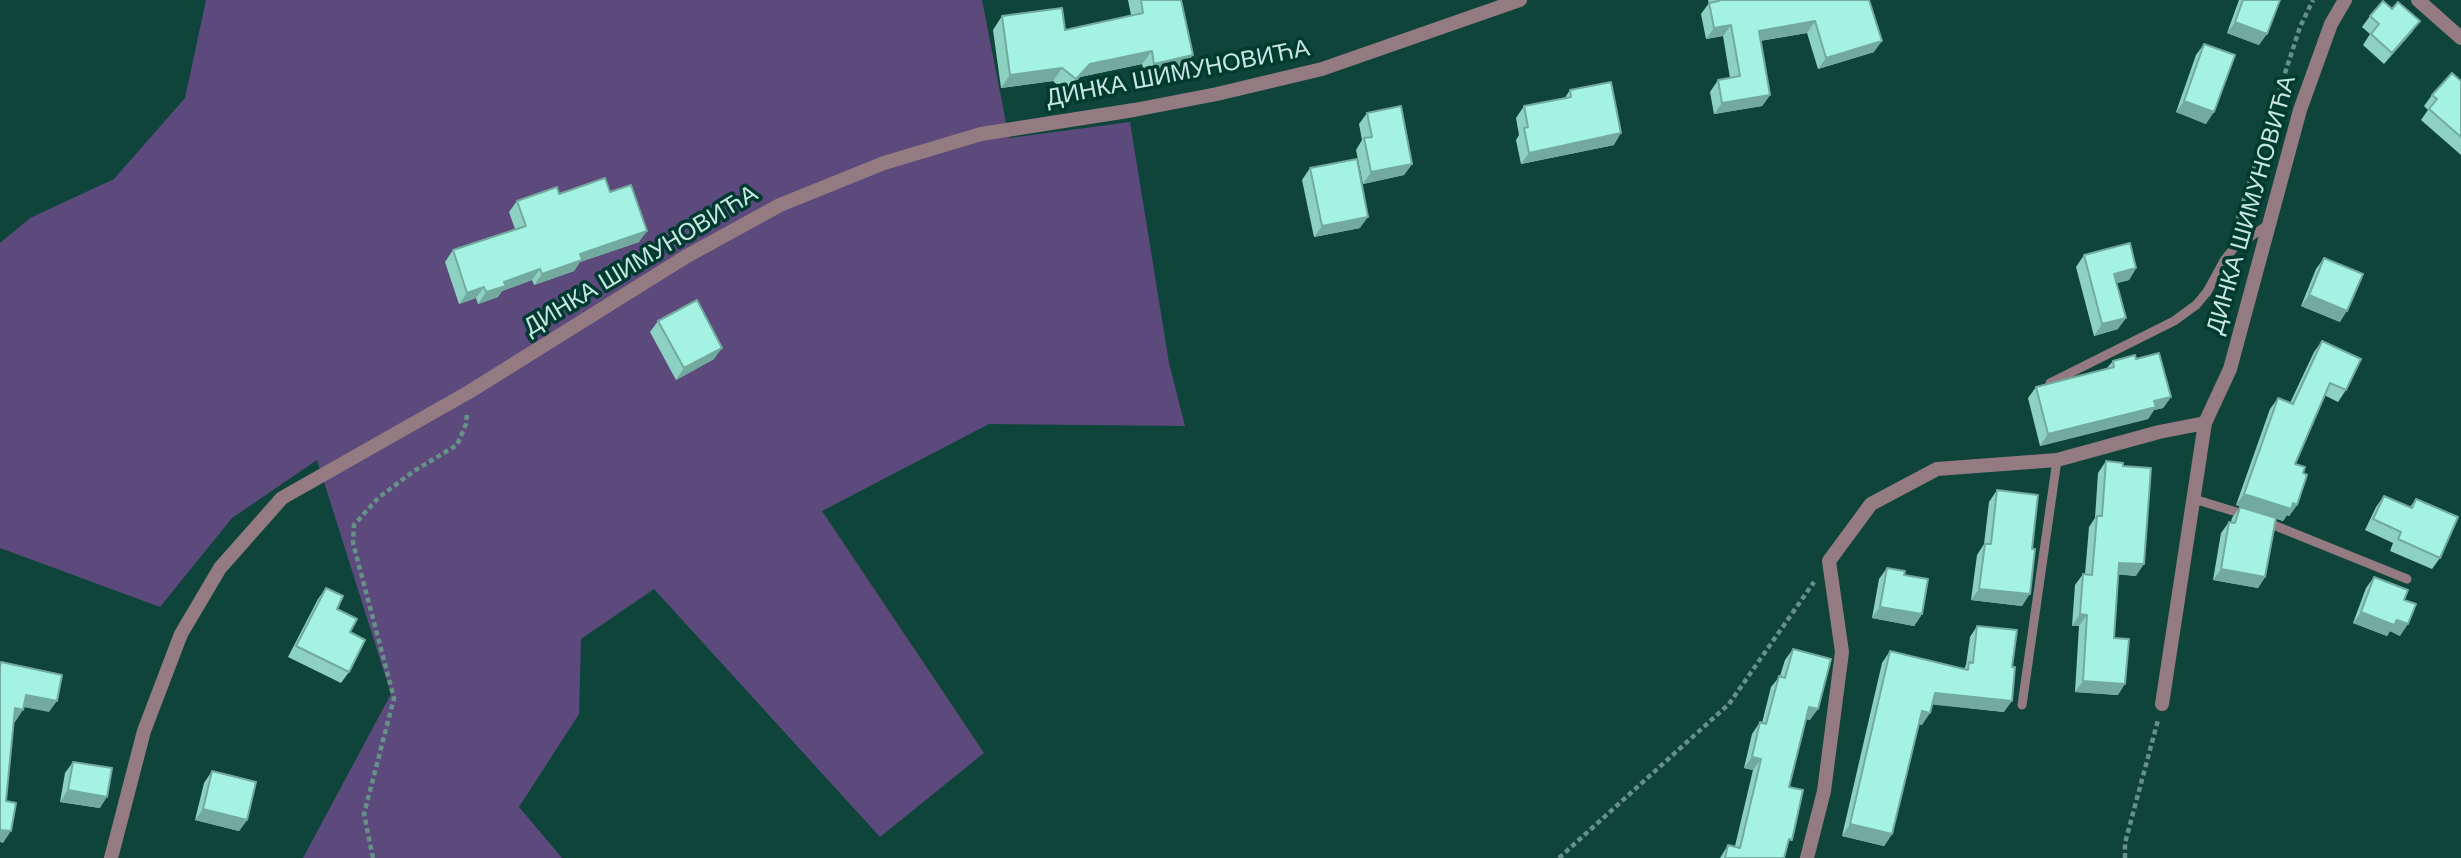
<!DOCTYPE html>
<meta charset="utf-8">
<style>
body{margin:0}
canvas{display:block;background:#0f443b}
</style>
<canvas width="2461" height="858"></canvas>
<script>
const ctx = document.querySelector('canvas').getContext('2d');
ctx.lineJoin = 'round';
function fill(path, color) {
  ctx.fillStyle = color;
  ctx.fill(path, 'evenodd');
}
function toPath(rows) {
  const path = new Path2D();
  for (const r of rows) {
    path.moveTo(r[0], r[1]);
    for (let i = 2; i < r.length; i += 2) path.lineTo(r[i], r[i + 1]);
  }
  return path;
}
function trace(path, color, width, dash) {
  ctx.strokeStyle = color;
  ctx.lineWidth = width;
  ctx.lineCap = dash ? 'butt' : 'round';
  ctx.setLineDash(dash || []);
  ctx.stroke(path);
}
function label(font, color, halo, rows, align = 'center') {
  ctx.font = font + ' Helvetica,sans-serif';
  ctx.lineWidth = 7;
  ctx.setLineDash([]);
  ctx.textBaseline = 'middle';
  ctx.strokeStyle = halo;
  ctx.fillStyle = color;
  for (const [text, x, y, turn = 0] of rows) {
    ctx.save();
    ctx.translate(x, y);
    ctx.rotate((+turn || 0) * Math.PI / 180);
    ctx.textAlign = isNaN(turn) ? turn : align;
    if (halo) ctx.strokeText(text, 0, 0);
    ctx.fillText(text, 0, 0);
    ctx.restore();
  }
}
fill(toPath([
 [206,0,982,0,1009,138,1130,122,1169,363,1185,426,989,424,822,511,984,753,880,837,654,589,581,639,579,714,519,807,562,858,303,858,391,694,317,460,232,518,160,607,0,548,0,243,30,218,114,179,185,98]
]), '#5b4a7b');
trace(toPath([
 [2235,227,2300,27,2313,0],
 [373,858,364,814,394,698,353,543,354,525,378,498,414,471,457,445,466,424,467,414],
 [1559,858,1729,704,1814,582],
 [2125,858,2125,843,2158,720]
]), '#659188', 4.5, [5, 3.5]);
trace(toPath([
 [2050,383,2174,321,2196,305,2207,292,2225,259,2234,248,2269,224],
 [2194,499,2246,515],
 [2266,522,2407,579],
 [2022,705,2057,460]
]), '#947b82', 9);
trace(toPath([
 [2418,0,2461,38],
 [2162,704,2205,423,2230,369,2300,110,2331,24,2345,0],
 [111,858,144,731,181,634,220,568,282,498,469,392,687,256,780,205,884,163,981,134,1134,110,1217,94,1322,69,1520,0],
 [1807,858,1824,791,1842,652,1829,561,1871,504,1937,469,2057,460,2159,432,2205,423]
]), '#947b82', 14);
fill(toPath([
 [1128,0,1181,0,1183,69,1145,77,1142,64,1080,77,1066,93,1053,81,1001,88,993,30,1002,16,1065,30,1131,15],
 [1708,0,1869,0,1874,52,1818,69,1807,33,1760,41,1770,95,1762,106,1714,114,1710,92,1718,80,1730,78,1723,36,1706,39,1701,14,1709,3],
 [2239,0,2280,0,2259,45,2227,33],
 [2392,9,2420,21,2412,32,2384,64,2363,45,2370,34,2362,27,2370,16],
 [2204,44,2206,124,2176,112,2196,55],
 [2461,81,2461,155,2421,120,2428,110,2424,106,2432,95],
 [1570,90,1614,145,1521,164,1516,140,1519,135,1516,118,1524,106,1564,99],
 [1367,113,1412,164,1404,175,1363,184,1356,150,1362,140,1359,124],
 [1310,168,1360,228,1314,237,1302,180],
 [610,192,639,242,580,262,574,271,534,285,532,280,502,291,498,297,478,304,476,298,459,304,445,262,453,250,515,229,509,212,517,201,559,194],
 [2084,255,2136,268,2129,280,2117,283,2118,329,2094,336,2076,267],
 [2324,258,2340,322,2301,306,2316,269],
 [658,321,714,359,676,380,650,332],
 [2322,341,2346,390,2338,402,2324,395,2295,464,2297,505,2289,516,2287,515,2283,521,2236,505,2270,409,2278,398,2290,403,2314,352],
 [2136,359,2171,397,2163,408,2154,410,2148,419,2040,446,2028,398,2036,387,2107,368,2113,361],
 [2106,461,2136,576,2118,574,2114,638,2118,695,2075,692,2079,626,2072,626,2075,585,2083,574,2085,574,2089,527,2095,518,2098,473],
 [1997,490,2032,549,2022,606,1971,600,1977,555,1984,544,1989,502],
 [2384,496,2410,507,2416,499,2440,558,2432,569,2390,551,2393,543,2365,530,2376,507],
 [2240,507,2265,577,2258,588,2213,580,2221,533,2229,522,2231,522,2232,518],
 [1887,568,1904,575,1922,614,1914,626,1872,618,1879,579],
 [2374,577,2404,600,2400,636,2390,631,2387,636,2353,623,2366,588],
 [326,588,350,632,349,672,341,683,288,657,318,599],
 [1977,626,2004,712,1932,704,1922,725,1919,724,1892,834,1884,846,1842,836,1882,663,1890,651,1964,669,1966,665,1970,637],
 [1793,649,1810,720,1806,719,1789,787,1787,846,1784,858,1720,858,1728,845,1735,846,1753,770,1744,768,1752,734,1760,722,1762,723,1771,687,1780,676,1785,660],
 [73,762,100,808,60,802,65,773],
 [212,771,247,820,239,831,195,820,204,783]
]), '#8dd1c2');
fill(toPath([
 [1815,21,1807,33,1751,42,1759,31],
 [2420,21,2412,32,2384,64,2392,53],
 [2235,22,2267,34,2259,45,2227,33],
 [1731,25,1723,36,1706,39,1714,28],
 [1882,41,1874,52,1818,69,1826,58],
 [1152,51,1142,64,1080,77,1066,93,1076,79,1090,64],
 [1193,55,1183,69,1145,77,1154,64],
 [1062,68,1053,81,1001,88,1010,75],
 [1770,95,1762,106,1714,114,1722,103],
 [2184,101,2214,112,2206,124,2176,112],
 [1621,133,1614,145,1521,164,1529,153],
 [1412,164,1404,175,1363,184,1371,172],
 [1368,217,1360,228,1314,237,1322,226],
 [647,231,639,242,580,262,574,271,534,285,542,274,580,254],
 [2136,268,2129,280,2107,286,2114,274],
 [540,269,532,280,502,291,498,297,478,304,486,292,504,282],
 [484,287,476,298,459,304,467,293],
 [2309,295,2347,311,2340,322,2301,306],
 [2126,318,2118,329,2094,336,2102,324],
 [722,348,714,359,676,380,684,368],
 [2171,397,2163,408,2154,410,2148,419,2040,446,2048,434,2154,401],
 [2244,494,2293,503,2297,505,2289,516,2287,515,2283,521,2236,505],
 [2119,563,2144,564,2136,576,2111,574],
 [2221,569,2265,577,2258,588,2213,580],
 [1979,589,2030,594,2022,606,1971,600],
 [1880,607,1922,614,1914,626,1872,618],
 [2361,612,2397,620,2408,624,2400,636,2390,631,2387,636,2353,623],
 [2080,614,2087,615,2079,626,2072,626],
 [2083,681,2125,684,2118,695,2075,692],
 [1935,693,2012,701,2004,712,1927,704],
 [26,695,57,701,49,712,18,706],
 [1809,707,1818,709,1810,720,1801,718],
 [15,708,23,710,15,722,7,720],
 [1922,711,1930,713,1922,725,1914,723],
 [1752,757,1761,759,1753,770,1744,768],
 [68,790,107,797,100,808,60,802],
 [203,809,247,820,239,831,195,820],
 [1850,824,1892,834,1884,846,1842,836],
 [0,830,11,831,3,843,0,842]
]), '#73aa9e');
const building = toPath([
 [1141,0,1181,0,1193,55,1154,64,1152,51,1090,64,1076,79,1062,68,1010,75,1002,16,1062,8,1065,30,1143,13,1141,0],
 [1718,0,1869,0,1882,41,1826,58,1815,21,1759,31,1770,95,1722,103,1718,80,1740,76,1731,25,1714,28,1709,3,1719,1,1718,0],
 [2243,0,2280,0,2267,34,2235,22,2243,0],
 [2383,1,2392,9,2398,2,2420,21,2392,53,2371,34,2379,24,2370,16,2383,1],
 [2204,44,2235,55,2214,112,2184,101,2204,44],
 [2452,73,2461,81,2461,137,2429,109,2437,99,2432,95,2452,73],
 [1611,82,1621,133,1529,153,1524,128,1528,127,1524,106,1571,97,1570,90,1611,82],
 [1401,106,1412,164,1371,172,1364,138,1372,137,1367,113,1401,106],
 [1357,159,1368,217,1322,226,1310,168,1357,159],
 [605,178,610,192,631,185,647,231,580,254,582,260,542,274,540,269,504,282,506,286,486,292,484,287,467,293,453,250,526,226,517,201,557,187,559,194,605,178],
 [2130,243,2136,268,2114,274,2126,318,2102,324,2084,255,2130,243],
 [2324,258,2363,274,2347,311,2309,295,2324,258],
 [697,300,722,348,684,368,658,321,697,300],
 [2322,341,2361,359,2346,390,2330,383,2295,464,2305,467,2303,473,2307,475,2297,505,2293,503,2291,509,2244,494,2278,398,2293,404,2322,341],
 [2159,353,2171,397,2154,401,2156,407,2048,434,2036,387,2114,367,2113,361,2135,355,2136,359,2159,353],
 [2106,461,2123,463,2123,466,2151,468,2144,564,2119,563,2114,638,2129,639,2125,684,2083,681,2087,615,2080,614,2083,574,2092,575,2097,516,2102,516,2106,461],
 [1997,490,2038,495,2032,549,2035,549,2030,594,1979,589,1985,544,1991,544,1997,490],
 [2384,496,2412,508,2416,499,2458,517,2440,558,2398,539,2401,532,2373,519,2384,496],
 [2240,507,2276,518,2265,577,2221,569,2229,522,2235,523,2240,507],
 [1887,568,1905,571,1904,575,1928,579,1922,614,1880,607,1887,568],
 [2374,577,2408,590,2404,600,2416,604,2408,624,2397,620,2394,625,2361,612,2374,577],
 [326,588,343,596,337,609,357,619,350,632,365,640,349,672,296,646,326,588],
 [1977,626,2017,630,2012,667,2015,667,2012,701,1935,693,1930,713,1922,711,1892,834,1850,824,1890,651,1968,670,1969,662,1973,663,1977,626],
 [1793,649,1831,659,1818,709,1809,707,1789,787,1803,790,1792,840,1789,839,1784,858,1725,858,1728,845,1740,848,1761,759,1752,757,1760,722,1766,724,1779,676,1785,678,1793,649],
 [1,662,62,675,57,701,26,695,23,710,15,708,6,801,16,803,11,831,0,830,0,667,1,662],
 [73,762,112,768,107,797,68,790,73,762],
 [212,771,256,782,247,820,203,809,212,771]
]);
fill(building, '#a4f3e2');
trace(building, '#73aa9e', 2);
label('24px', '#c6e6de', '#003a31', [
 ["ДИНКА ШИМУНОВИЋА",1178,74,-11],
 ["ДИНКА ШИМУНОВИЋА",2252,205,-74],
 ["ДИНКА ШИМУНОВИЋА",641,261,-31]
]);
</script>
